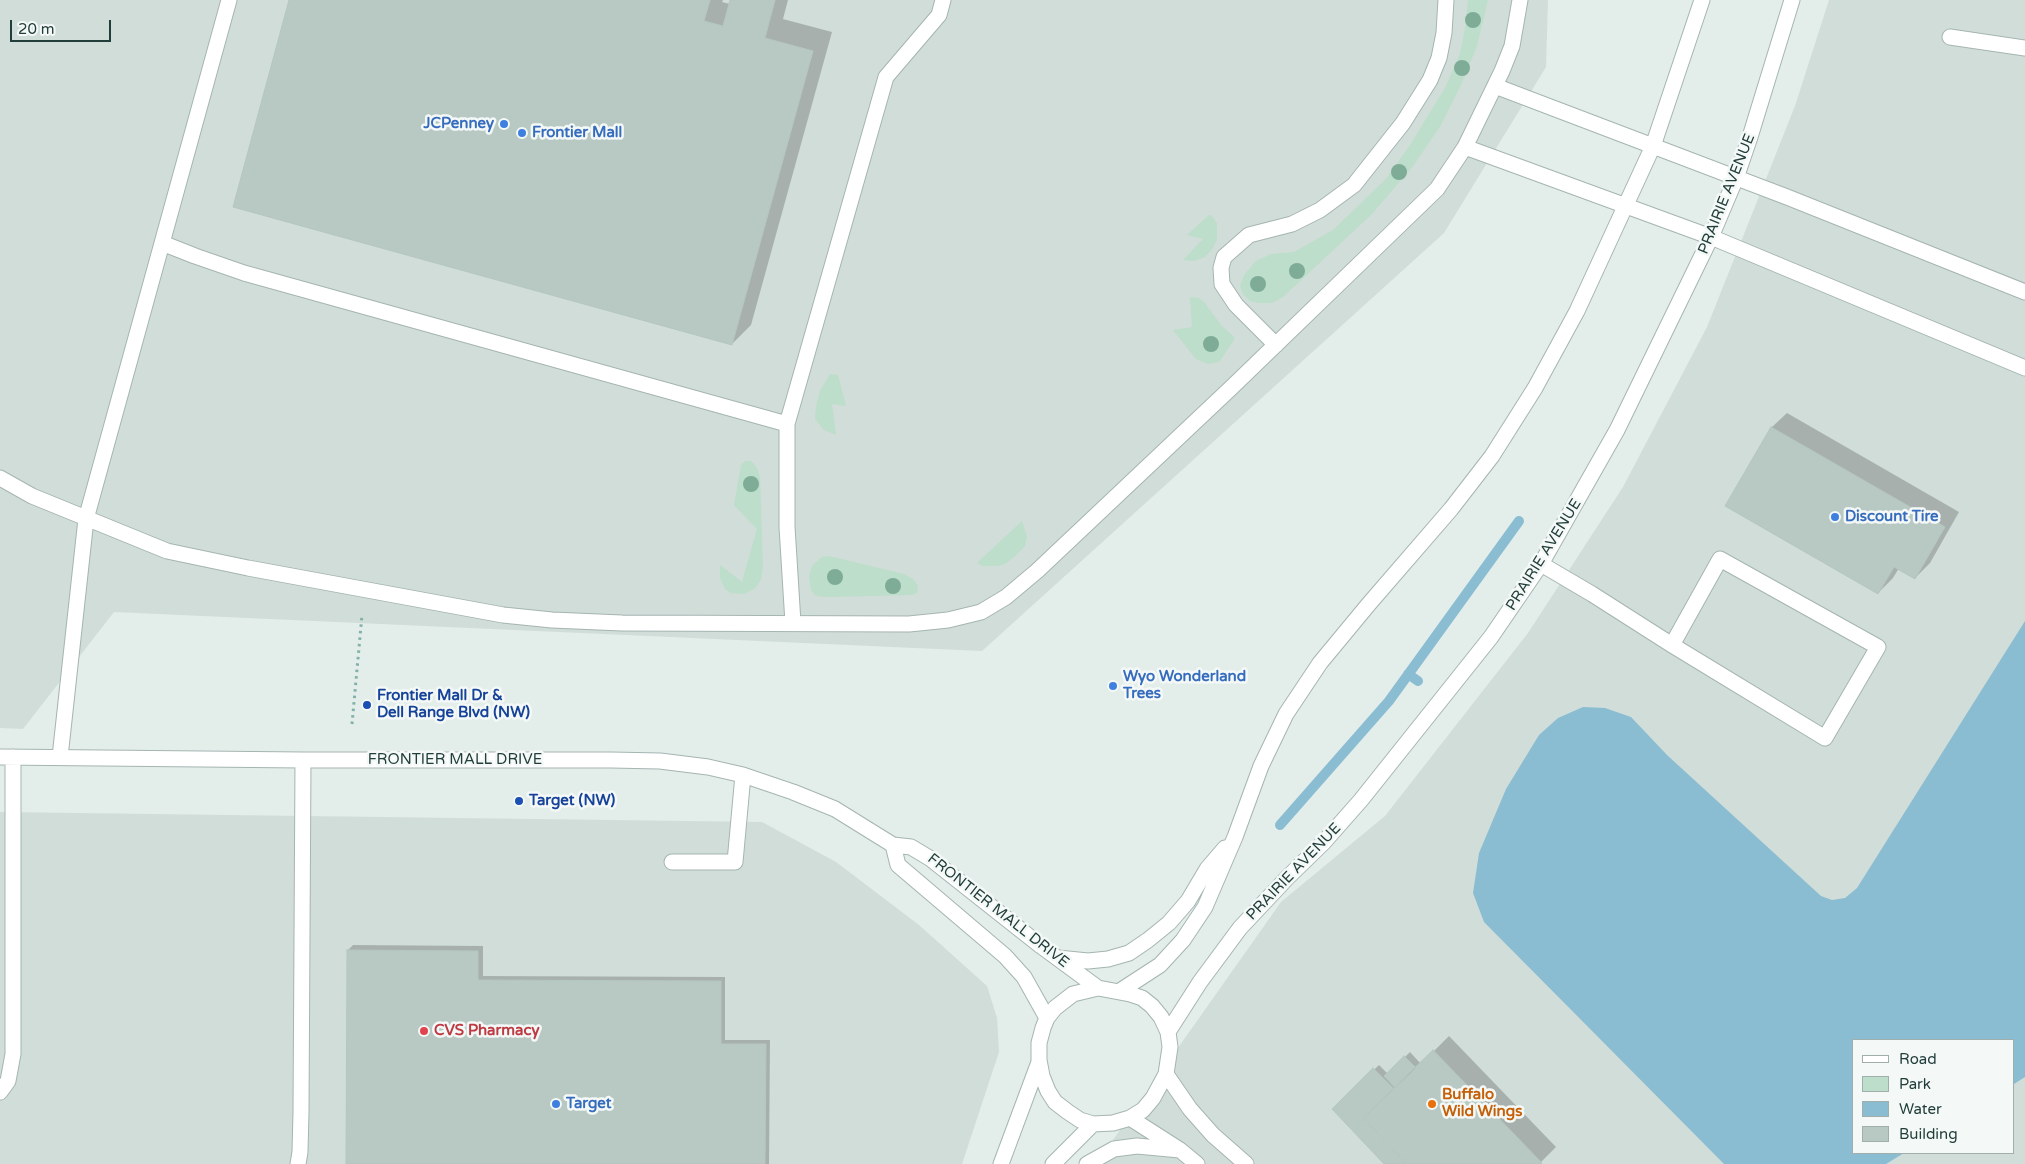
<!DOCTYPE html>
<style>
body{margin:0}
#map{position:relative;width:2025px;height:1164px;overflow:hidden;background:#e3edea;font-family:"Varela Round",sans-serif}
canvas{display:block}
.legend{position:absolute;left:1852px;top:1039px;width:162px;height:115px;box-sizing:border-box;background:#f4f9f7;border:1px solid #a0aeac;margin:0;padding:6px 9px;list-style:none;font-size:15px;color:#223e3b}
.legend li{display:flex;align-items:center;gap:10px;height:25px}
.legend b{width:25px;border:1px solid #a0aeac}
.scale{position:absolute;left:10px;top:20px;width:101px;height:22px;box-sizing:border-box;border:2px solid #223e3b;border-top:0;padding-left:6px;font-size:15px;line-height:18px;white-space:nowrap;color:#223e3b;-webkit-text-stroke:4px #f4f9f7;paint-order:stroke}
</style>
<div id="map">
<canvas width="2025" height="1164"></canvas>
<ul class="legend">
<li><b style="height:6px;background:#fff"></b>Road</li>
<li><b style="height:14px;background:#bcdeca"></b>Park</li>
<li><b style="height:14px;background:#8bbdd2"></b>Water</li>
<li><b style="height:14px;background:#b8c8c3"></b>Building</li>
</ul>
<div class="scale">20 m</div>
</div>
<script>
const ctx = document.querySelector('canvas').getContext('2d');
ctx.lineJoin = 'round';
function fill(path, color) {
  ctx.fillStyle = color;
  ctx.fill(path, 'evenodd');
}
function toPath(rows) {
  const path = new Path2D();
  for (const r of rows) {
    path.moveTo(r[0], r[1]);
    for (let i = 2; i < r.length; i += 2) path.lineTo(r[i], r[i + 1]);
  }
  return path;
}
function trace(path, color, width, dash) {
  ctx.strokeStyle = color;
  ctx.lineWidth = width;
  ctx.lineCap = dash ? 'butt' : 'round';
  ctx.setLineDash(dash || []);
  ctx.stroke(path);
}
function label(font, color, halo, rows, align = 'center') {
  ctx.font = font + ' "Varela Round",sans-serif';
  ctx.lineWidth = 5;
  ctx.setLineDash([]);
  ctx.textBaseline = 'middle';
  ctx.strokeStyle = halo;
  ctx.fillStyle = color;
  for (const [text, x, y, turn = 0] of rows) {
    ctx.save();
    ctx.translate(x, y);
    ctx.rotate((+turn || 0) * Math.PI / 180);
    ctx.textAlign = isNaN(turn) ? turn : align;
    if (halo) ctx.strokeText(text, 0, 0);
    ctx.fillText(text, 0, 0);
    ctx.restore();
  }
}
fill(toPath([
 [0,0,1548,0,1546,67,1444,233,982,651,114,612,23,729,0,728],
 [1829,0,2025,0,2025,1164,1096,1164,1281,902,1385,816,1528,633,1623,487,1707,327,1795,106],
 [1854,1040,2014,1040,2014,1153,1854,1153],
 [0,812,762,822,836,862,919,925,987,986,997,1018,999,1052,962,1164,0,1164]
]), '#d1ddd9');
fill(toPath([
 [1468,0,1488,0,1477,46,1461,85,1441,125,1413,166,1372,214,1283,297,1272,303,1259,303,1250,301,1243,294,1240,286,1244,275,1256,261,1271,254,1294,252,1333,230,1386,179,1410,145,1445,88,1460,54,1466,23],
 [1209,215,1211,215,1217,223,1217,239,1213,248,1205,257,1194,261,1183,260,1203,239,1187,235],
 [1190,297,1199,298,1204,302,1221,325,1234,337,1234,340,1219,362,1208,364,1196,359,1173,330,1192,327],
 [830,374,838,375,846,406,832,404,836,435,824,430,815,419,816,406,820,391],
 [745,461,751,461,756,466,760,477,763,567,761,580,754,589,744,594,731,593,725,589,720,578,720,565,742,582,757,529,734,505,741,465],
 [1022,521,1027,537,1025,546,1014,557,1005,564,997,566,983,566,977,563],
 [829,556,904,574,913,579,918,586,917,593,911,595,828,597,816,596,811,590,809,576,812,566,822,557]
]), '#bcdeca');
fill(toPath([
 [2025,621,2025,1077,2014,1084,2014,1040,1854,1040,1854,1153,1904,1153,1886,1164,1724,1164,1484,922,1473,893,1479,853,1506,789,1539,735,1558,718,1583,707,1605,708,1631,717,1667,755,1821,896,1832,900,1845,898,1857,888]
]), '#8bbdd2');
fill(toPath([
 [291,0,723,0,722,2,730,4,731,0,788,0,783,19,832,32,751,325,732,344],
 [1787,413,1959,512,1930,563,1915,578,1899,568,1893,578,1878,593,1727,506,1772,427],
 [353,945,483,946,483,976,725,977,725,1040,770,1040,769,1164,347,1164,348,950],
 [1449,1036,1556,1147,1539,1164,1386,1164,1333,1109,1379,1065,1388,1074,1410,1052,1421,1064]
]), '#0003');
trace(toPath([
 [1408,674,1418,681],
 [1280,825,1389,701,1519,521]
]), '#8bbdd2', 10);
const building = toPath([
 [289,0,710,0,704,21,723,26,730,0,775,0,765,38,813,51,732,345,233,207,289,0],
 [1771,427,1945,527,1915,579,1894,567,1878,594,1725,506,1771,427],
 [347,950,478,951,478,980,721,981,721,1044,766,1044,765,1164,346,1164,347,950],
 [1433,1050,1542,1163,1541,1164,1407,1164,1363,1118,1433,1050],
 [1404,1056,1416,1068,1395,1088,1384,1076,1404,1056],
 [1373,1068,1394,1089,1363,1118,1407,1164,1384,1164,1332,1109,1373,1068]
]);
fill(building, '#b8c8c3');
trace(building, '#b5c7c2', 1);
const minor = toPath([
 [1950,37,2025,48],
 [1495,86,1787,197,2025,292],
 [1465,147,1711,237,2025,368],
 [162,243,195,256,244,273,787,424,886,77,939,15,943,0],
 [1276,345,1236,305,1222,284,1221,268,1224,257,1249,235,1292,224,1320,210,1354,185,1403,123,1430,80,1439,58,1444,33,1446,0],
 [787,424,787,527,793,623],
 [0,478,32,496,167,551,248,568,503,615,552,620,622,623,909,624,948,620,981,612,1006,597,1037,571,1232,387,1437,189,1465,147,1502,71,1512,46,1520,0],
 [1541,564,1592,594,1672,645,1825,738,1878,647,1720,559,1672,645],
 [0,757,303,760,611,760,660,761,708,767,743,775,793,792,835,809,893,845,911,847,931,859,1041,946,1098,988],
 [60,757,86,519,229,0],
 [893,845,898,865,1005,956,1024,977,1047,1018],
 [672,862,735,862,743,775],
 [1058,958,1088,961,1108,959,1129,953,1148,940,1169,923,1188,901,1207,869,1225,848],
 [1098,988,1130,994,1142,998,1152,1006,1161,1017,1168,1032,1170,1047,1166,1074,1153,1098,1143,1110,1130,1118,1113,1123,1093,1124,1080,1120,1068,1112,1055,1102,1048,1091,1042,1076,1039,1060,1039,1043,1043,1028,1047,1018,1055,1008,1073,994,1098,988],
 [1120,991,1160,965,1183,940,1205,907,1235,837,1261,766,1286,714,1320,663,1368,605,1451,509,1492,456,1535,388,1577,311,1653,146,1702,0],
 [1168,1032,1200,982,1240,928,1287,878,1324,842,1361,800,1491,637,1541,564,1617,430,1711,237,1736,178,1750,137,1792,0],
 [1166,1074,1190,1109,1213,1135,1246,1164],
 [0,1092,8,1081,13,1054,13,757],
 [1130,1118,1180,1150,1197,1164],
 [298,1164,300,1152,301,1112,303,760],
 [1001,1164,1039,1062],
 [1053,1164,1093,1124],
 [1087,1164,1114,1149,1137,1146,1180,1150]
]);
trace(minor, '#a5b5b2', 17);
trace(toPath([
 [352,724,362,615]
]), '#83b1a9', 3, [2.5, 4]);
trace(minor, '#fff', 15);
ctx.fillStyle = '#7eac97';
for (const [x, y] of [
 [1473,20],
 [1462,68],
 [1399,172],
 [1297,271],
 [1258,284],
 [1211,344],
 [751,484],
 [835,577],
 [893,586]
]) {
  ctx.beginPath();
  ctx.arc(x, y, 8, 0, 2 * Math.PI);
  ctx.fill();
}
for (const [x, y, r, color] of [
 [504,124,5,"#3f7fe0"],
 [522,133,5,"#3f7fe0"],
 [1835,517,5,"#3f7fe0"],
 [1113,686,5,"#3f7fe0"],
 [367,705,5,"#1a4fb4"],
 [519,801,5,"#1a4fb4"],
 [424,1031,5,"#e0444e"],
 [556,1104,5,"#3f7fe0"],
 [1432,1104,5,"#e8710a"]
]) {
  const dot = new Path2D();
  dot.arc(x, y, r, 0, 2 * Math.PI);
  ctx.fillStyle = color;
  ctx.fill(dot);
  trace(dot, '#f4f9f7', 2);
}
label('bold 15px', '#366cbe', '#f4f9f7', [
 ["JCPenney",494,124,"right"],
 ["Frontier Mall",532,133],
 ["Discount Tire",1845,517],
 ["Wyo Wonderland",1123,677],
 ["Trees",1123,694],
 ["Target",566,1104]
], 'left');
label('15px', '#223e3b', '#f4f9f7', [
 ["PRAIRIE AVENUE",1727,194,-68],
 ["PRAIRIE AVENUE",1544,555,-58],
 ["FRONTIER MALL DRIVE",455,760],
 ["PRAIRIE AVENUE",1294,872,-46],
 ["FRONTIER MALL DRIVE",998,911,38]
]);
label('bold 15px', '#164399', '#f4f9f7', [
 ["Frontier Mall Dr &",377,696],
 ["Dell Range Blvd (NW)",377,713],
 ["Target (NW)",529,801]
], 'left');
label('bold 15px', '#be3a42', '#f4f9f7', [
 ["CVS Pharmacy",434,1031]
], 'left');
label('bold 15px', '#c56008', '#f4f9f7', [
 ["Buffalo",1442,1095],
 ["Wild Wings",1442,1112]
], 'left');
</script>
